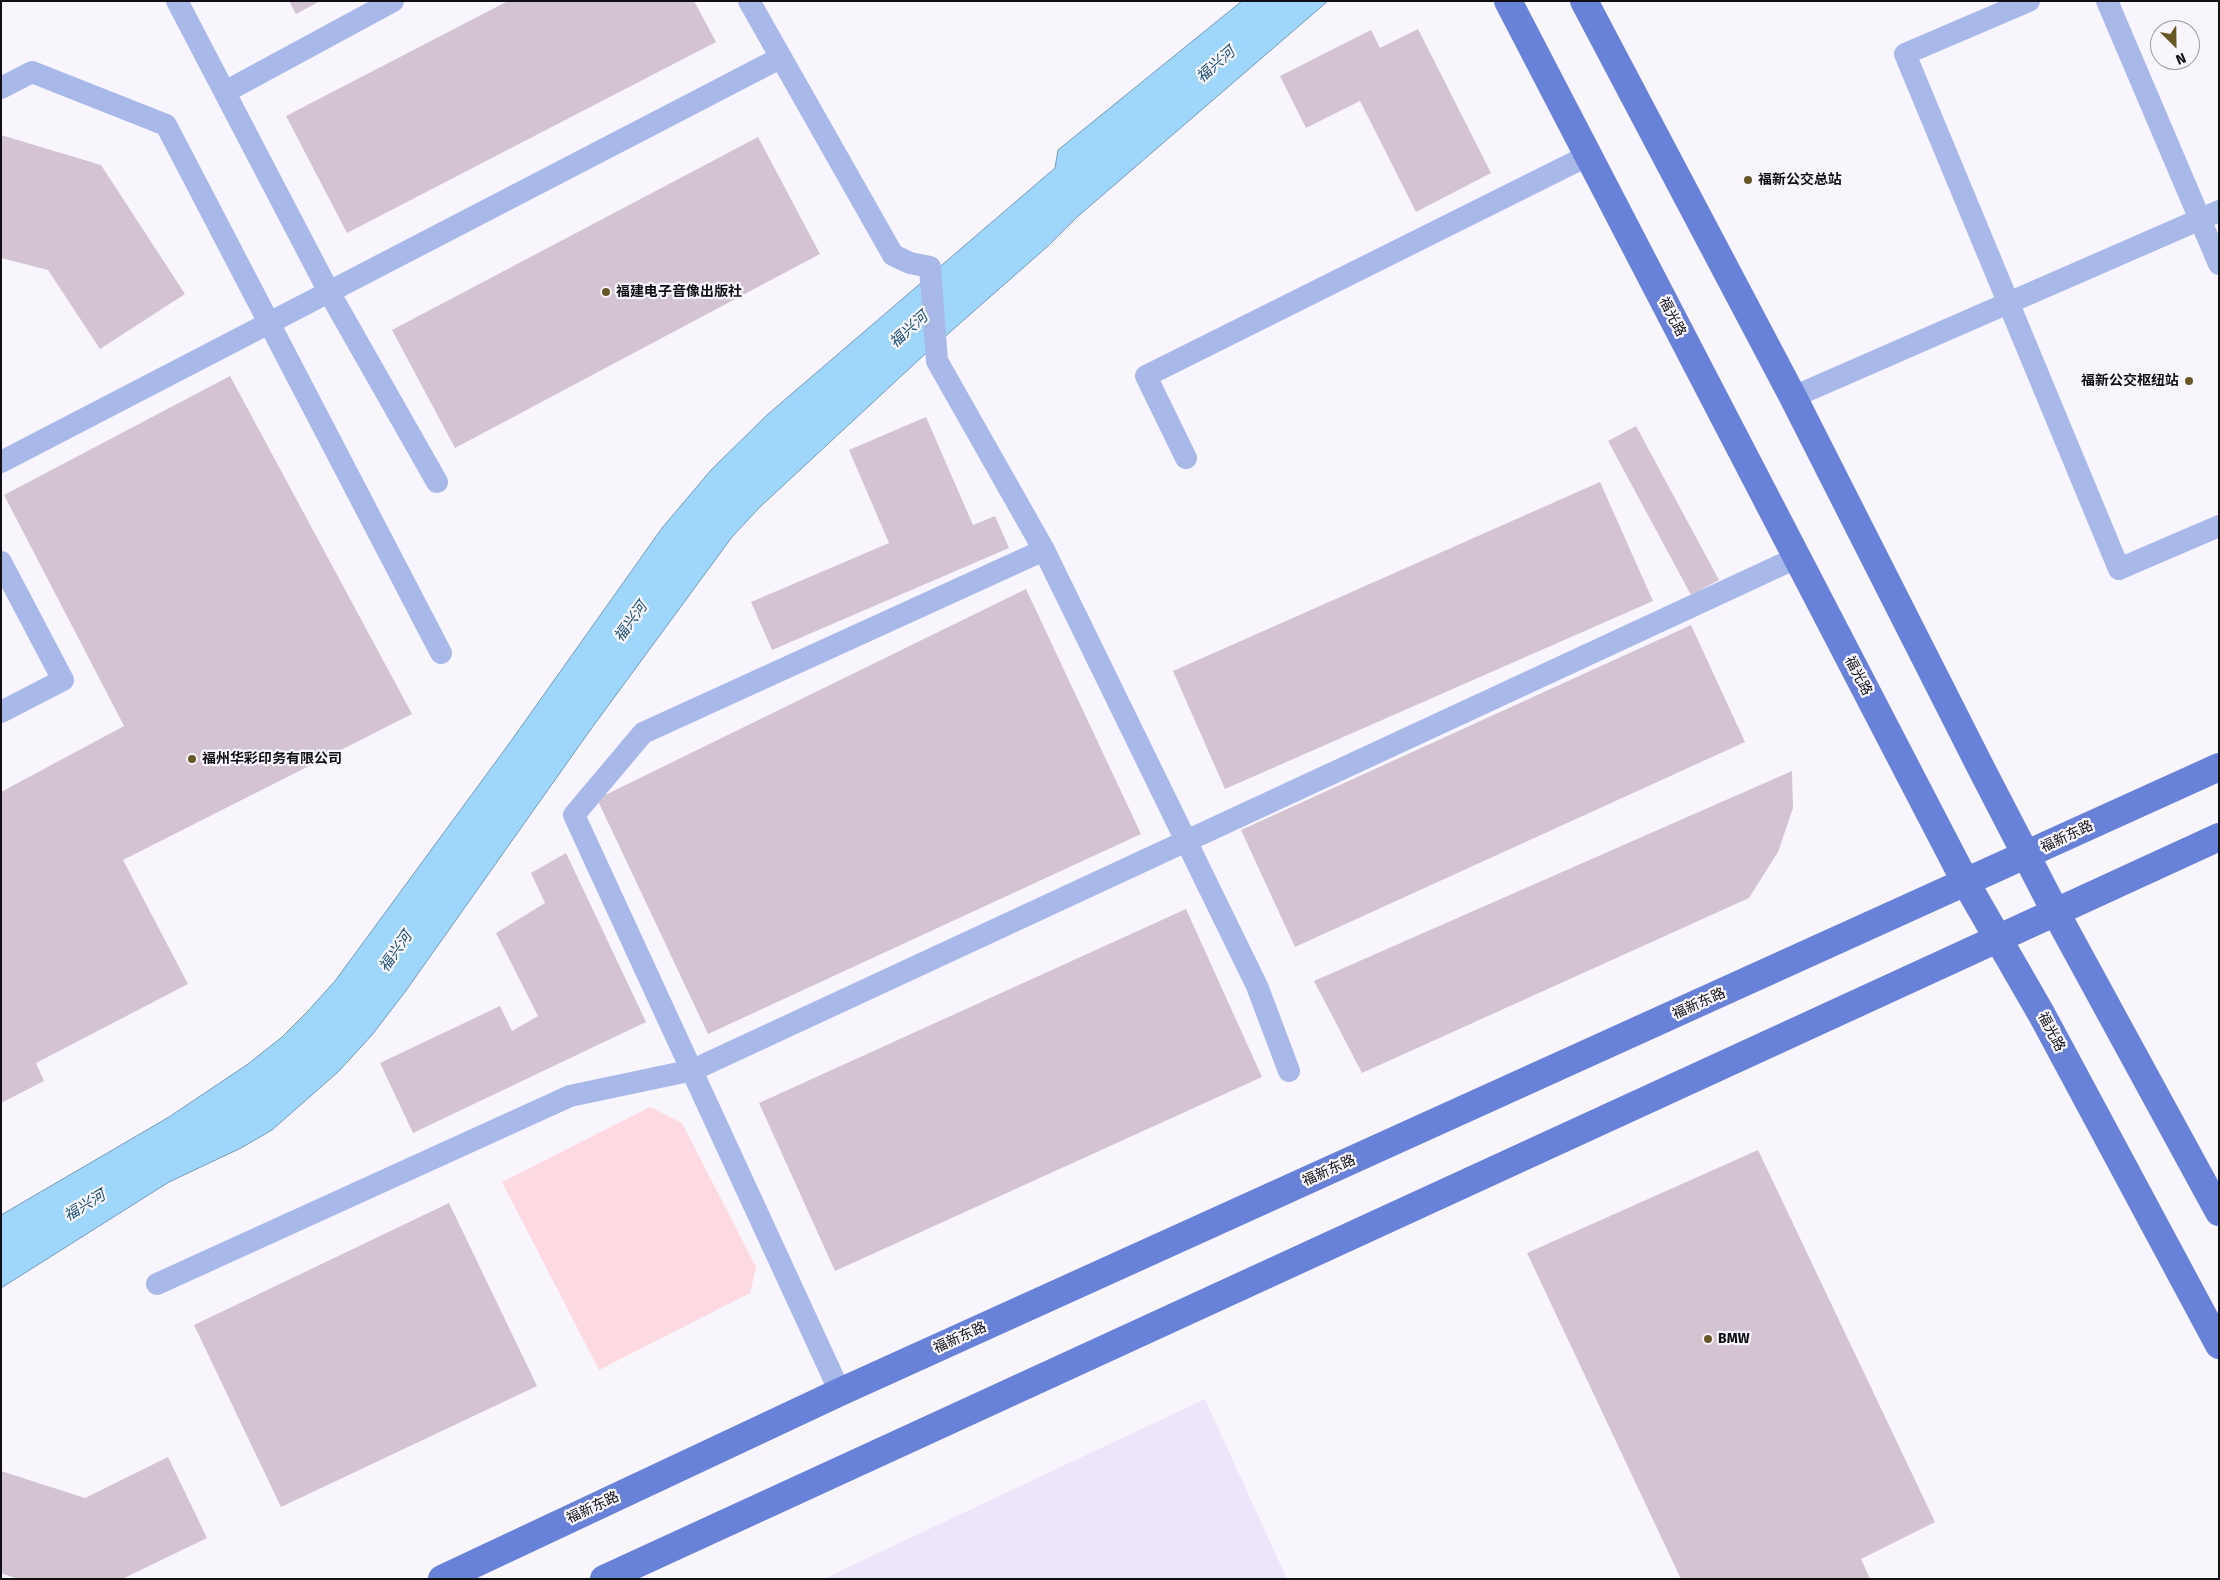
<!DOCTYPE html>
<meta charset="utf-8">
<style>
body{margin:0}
#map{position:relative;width:2220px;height:1580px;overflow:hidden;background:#f8f5fd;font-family:"Fira Sans",sans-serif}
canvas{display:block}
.frame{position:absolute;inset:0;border:2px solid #110f15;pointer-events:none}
.north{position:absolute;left:2150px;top:20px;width:50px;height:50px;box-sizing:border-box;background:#f8f5fd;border:1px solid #9c99a0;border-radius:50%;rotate:157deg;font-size:14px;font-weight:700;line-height:20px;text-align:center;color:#110f15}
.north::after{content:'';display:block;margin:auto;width:18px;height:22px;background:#665724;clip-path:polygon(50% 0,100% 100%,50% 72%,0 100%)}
</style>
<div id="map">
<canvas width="2220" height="1580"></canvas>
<div class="frame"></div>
<div class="north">N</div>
</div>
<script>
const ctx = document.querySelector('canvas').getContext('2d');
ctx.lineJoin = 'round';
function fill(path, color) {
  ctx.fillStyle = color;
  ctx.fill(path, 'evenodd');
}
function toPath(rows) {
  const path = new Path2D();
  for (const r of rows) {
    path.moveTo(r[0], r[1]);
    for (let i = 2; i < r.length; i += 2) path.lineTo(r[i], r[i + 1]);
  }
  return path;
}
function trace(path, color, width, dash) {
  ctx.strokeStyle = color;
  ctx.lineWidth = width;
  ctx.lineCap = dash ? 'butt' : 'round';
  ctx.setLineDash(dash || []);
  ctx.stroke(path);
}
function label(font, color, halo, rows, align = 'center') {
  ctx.font = font + ' "Fira Sans","Noto Sans SC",sans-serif';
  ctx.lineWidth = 4.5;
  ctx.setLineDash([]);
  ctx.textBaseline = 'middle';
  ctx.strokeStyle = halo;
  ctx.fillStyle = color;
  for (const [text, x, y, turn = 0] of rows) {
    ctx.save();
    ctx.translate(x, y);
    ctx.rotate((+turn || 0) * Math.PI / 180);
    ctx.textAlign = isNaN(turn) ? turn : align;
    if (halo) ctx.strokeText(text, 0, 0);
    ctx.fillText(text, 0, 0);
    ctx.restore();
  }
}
fill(toPath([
 [1205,1399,1287,1579,823,1579]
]), '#ede6fb');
fill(toPath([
 [650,1107,682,1123,756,1267,750,1293,599,1370,502,1182]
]), '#fddae2');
const water = toPath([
 [1242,1,1328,1,1076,218,1048,246,924,355,760,507,732,537,591,729,405,992,372,1035,338,1072,272,1130,241,1148,169,1182,1,1288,1,1215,169,1117,248,1064,282,1037,307,1012,335,981,511,741,662,528,711,470,767,415,1055,168,1058,150,1242,1]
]);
fill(water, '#9fd6fc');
trace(water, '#749ab7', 1);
fill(toPath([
 [289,1,320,1,296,14],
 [508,1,694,1,716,42,347,233,286,116],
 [1418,29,1491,173,1416,212,1360,101,1306,128,1280,76,1371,30,1380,48],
 [1,135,101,165,185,294,100,349,48,270,1,258],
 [758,137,820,254,455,448,392,330],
 [230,376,412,714,123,860,188,984,36,1063,44,1081,1,1103,1,792,124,726,4,495],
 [926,417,973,525,995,516,1009,548,772,650,751,602,889,543,849,450],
 [1636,426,1719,580,1691,595,1608,441],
 [1600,482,1653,601,1225,789,1173,671],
 [1026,589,1141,834,708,1034,597,799],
 [1691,625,1745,742,1295,947,1241,830],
 [1792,771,1793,808,1778,852,1749,898,1362,1073,1314,981],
 [566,853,646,1022,413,1133,380,1063,500,1006,512,1031,538,1016,496,933,545,903,531,873],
 [1186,909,1262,1077,835,1271,759,1103],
 [1758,1150,1935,1522,1861,1559,1870,1579,1681,1579,1527,1253],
 [449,1203,537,1386,281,1507,194,1325],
 [168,1457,207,1538,122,1579,18,1579,1,1573,1,1471,85,1498]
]), '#d4c4d2');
trace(toPath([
 [177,1,329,292,437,482],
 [749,1,893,255,910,263,930,267,937,361,1044,550,1257,986,1289,1071],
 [2029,1,1905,54,2119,569,2219,526],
 [2107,1,2219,264],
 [1,88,32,72,166,125,441,653],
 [225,92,393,1],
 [1793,397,2219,211],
 [1186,458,1146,376,1589,155],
 [1,462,780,58],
 [1,562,63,680,1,712],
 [157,1284,570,1096,693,1070,1796,558],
 [840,1392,574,815,643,733,1044,550]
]), '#a8b9e9', 22);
trace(toPath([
 [1508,1,1966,883,2042,1015,2219,1345],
 [1584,1,1793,397,1981,768,2056,913,2219,1212],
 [442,1579,840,1392,2219,767],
 [604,1579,2219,837]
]), '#6882d9', 28);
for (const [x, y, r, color] of [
 [1748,180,5,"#665724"],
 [606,292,5,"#665724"],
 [2189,381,5,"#665724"],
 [192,759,5,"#665724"],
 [1708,1339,5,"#665724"]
]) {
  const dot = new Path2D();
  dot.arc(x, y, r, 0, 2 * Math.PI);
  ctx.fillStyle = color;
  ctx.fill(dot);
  trace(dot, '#f8f5fd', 2);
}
label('bold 14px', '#110f15', '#f8f5fd', [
 ["福新公交总站",1758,180],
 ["福建电子音像出版社",616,292],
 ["福新公交枢纽站",2179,381,"right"],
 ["福州华彩印务有限公司",202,759],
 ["BMW",1718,1339]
], 'left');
label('14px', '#110f15', '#f8f5fd', [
 ["福光路",1672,317,63],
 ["福光路",1858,676,62],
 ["福新东路",2067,837,-25],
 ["福新东路",1699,1004,-24],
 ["福光路",2051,1032,62],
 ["福新东路",1329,1171,-24],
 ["福新东路",960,1338,-24],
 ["福新东路",593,1508,-25]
]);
label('italic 15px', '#1d5272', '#f8f5fd', [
 ["福兴河",1216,65,-41],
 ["福兴河",909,330,-42],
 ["福兴河",631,622,-54],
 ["福兴河",396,952,-55],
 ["福兴河",85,1206,-31]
]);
</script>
